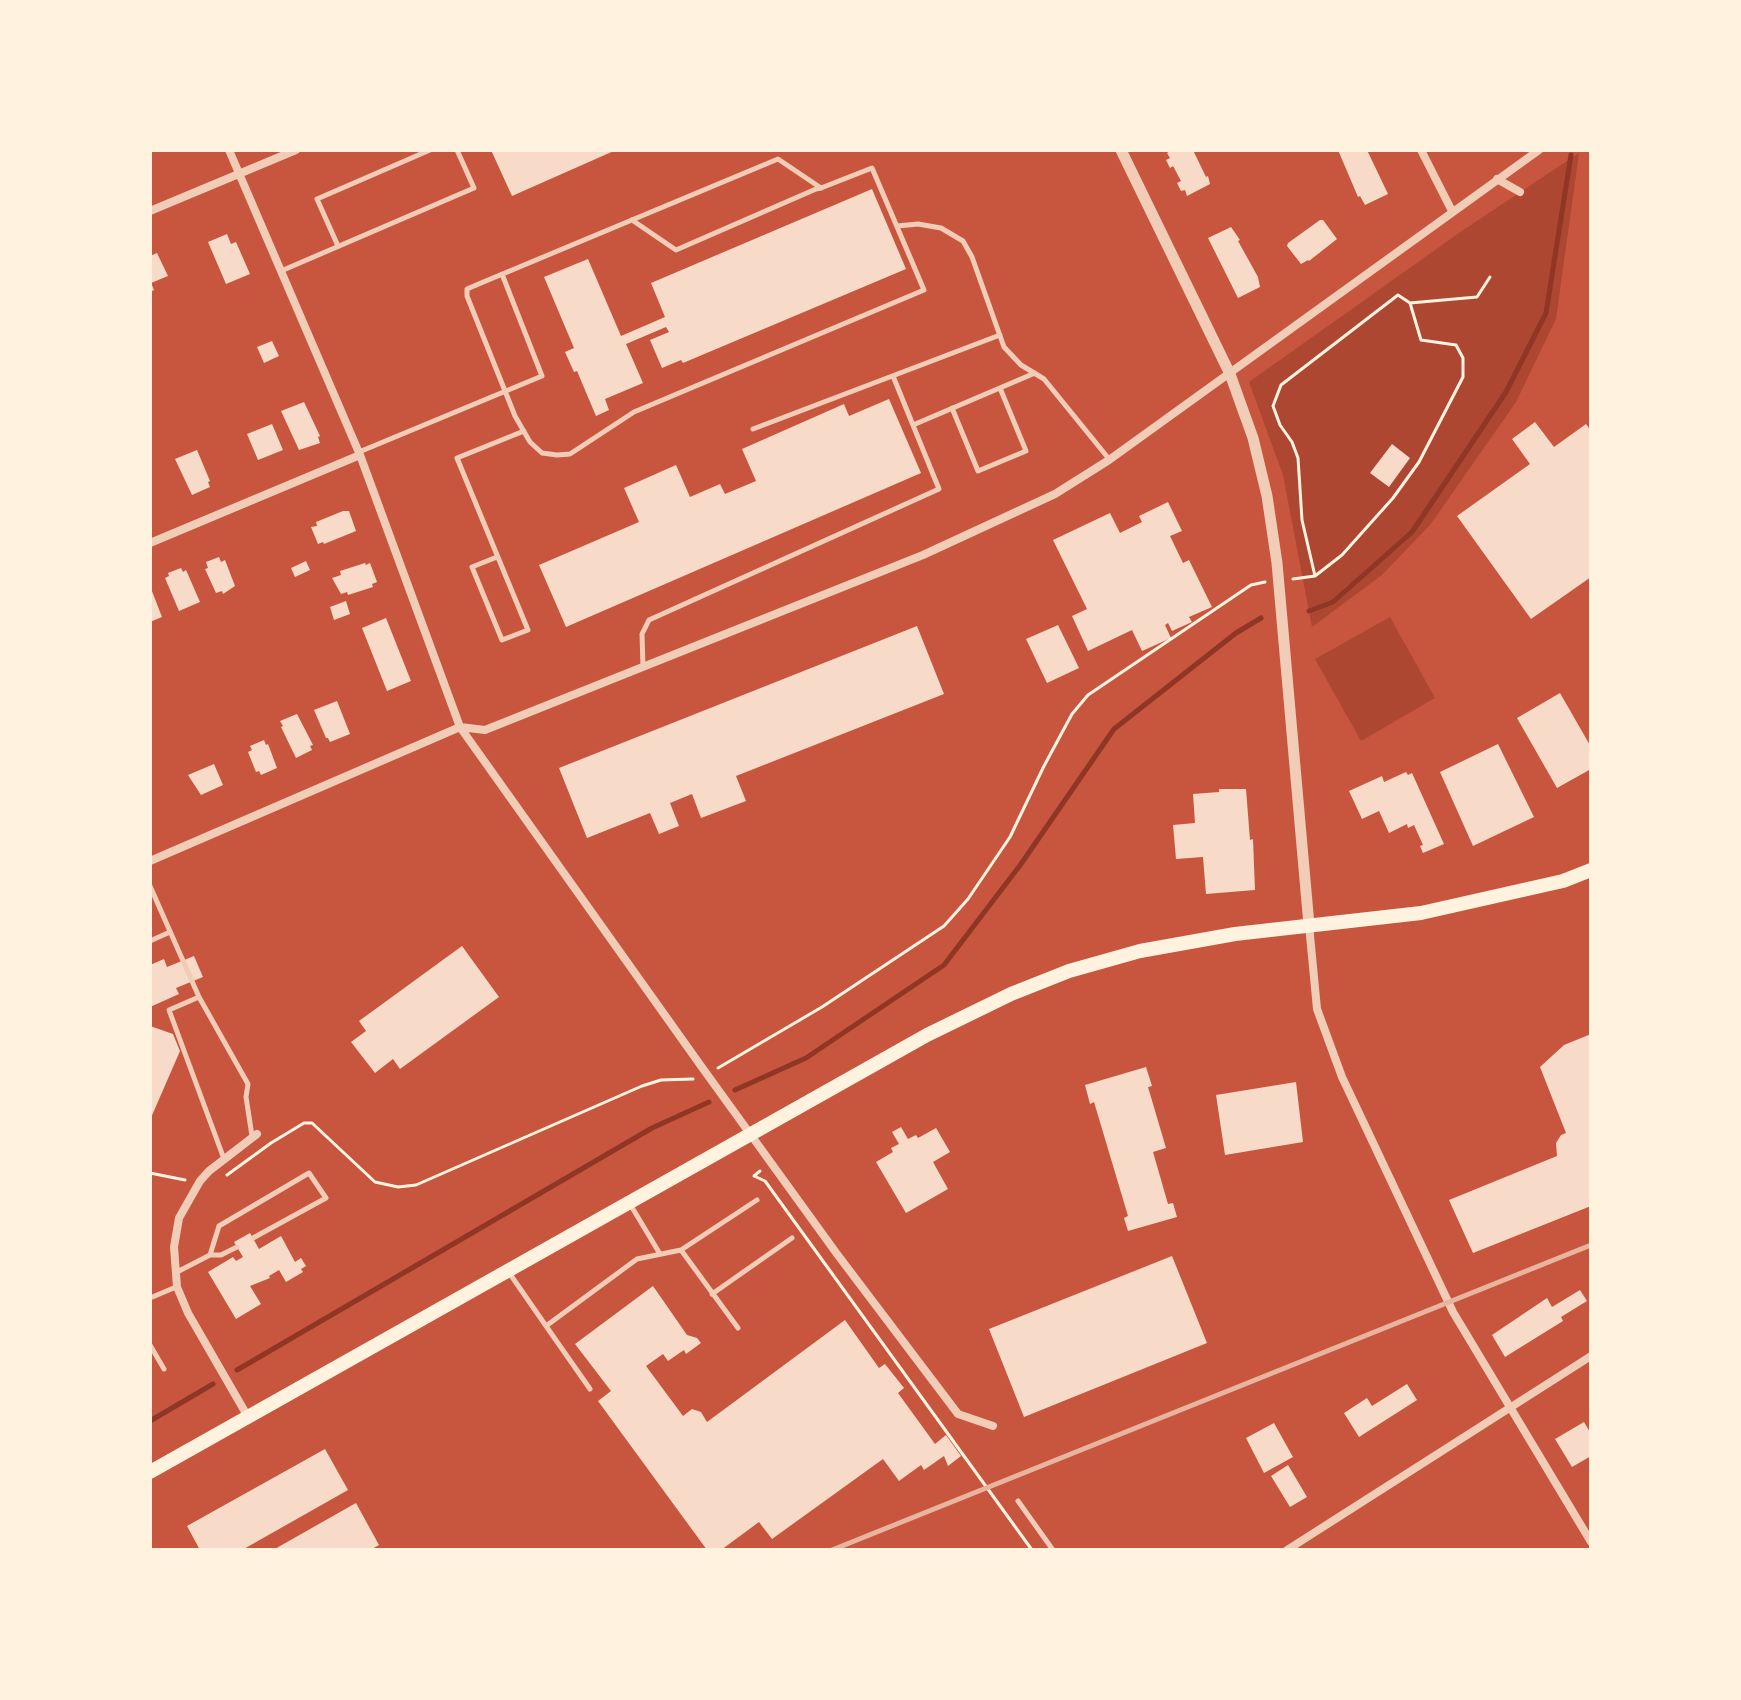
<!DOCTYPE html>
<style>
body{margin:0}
#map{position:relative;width:1741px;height:1700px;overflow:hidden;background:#c8553d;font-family:"PT Sans Narrow",sans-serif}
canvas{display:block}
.frame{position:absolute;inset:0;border:152px solid #fff3e0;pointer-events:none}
</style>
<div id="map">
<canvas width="1741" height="1700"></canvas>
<div class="frame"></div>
</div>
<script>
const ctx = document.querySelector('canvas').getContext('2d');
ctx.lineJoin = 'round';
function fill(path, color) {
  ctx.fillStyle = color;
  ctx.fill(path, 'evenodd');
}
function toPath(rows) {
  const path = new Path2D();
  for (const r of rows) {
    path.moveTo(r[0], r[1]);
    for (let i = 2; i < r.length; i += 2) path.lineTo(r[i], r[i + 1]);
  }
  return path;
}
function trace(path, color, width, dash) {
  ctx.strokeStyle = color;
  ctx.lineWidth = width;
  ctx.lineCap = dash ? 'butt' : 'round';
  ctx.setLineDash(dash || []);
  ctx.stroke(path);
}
fill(toPath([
 [1579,153,1556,319,1516,402,1430,525,1382,575,1312,627,1283,475,1249,382,1459,233],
 [1390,617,1435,698,1361,741,1315,659]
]), '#ae4732');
trace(toPath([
 [1309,611,1333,602,1412,532,1506,392,1546,313,1571,155],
 [735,1090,806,1058,944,965,1021,864,1114,729,1236,633,1261,618],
 [237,1370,652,1128,709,1102],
 [150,1421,213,1384]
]), '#8f3625', 5);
fill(toPath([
 [491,150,616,150,512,196],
 [1172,150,1193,150,1206,177,1208,176,1210,184,1187,196,1185,190,1181,191,1177,183,1181,181,1173,166,1170,168,1166,160,1170,158,1167,153],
 [1338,150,1367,150,1388,194,1365,205,1360,196,1358,197],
 [872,189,906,269,683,363,681,360,662,368,650,340,669,332,666,327,626,344,643,383,605,399,609,410,596,416,577,371,574,372,565,352,574,348,544,277,588,259,621,336,665,317,651,283],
 [1320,220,1323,220,1337,239,1309,261,1308,260,1301,264,1287,246,1288,243],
 [1231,227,1240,240,1238,241,1258,277,1260,287,1238,298,1208,238],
 [227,234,231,244,236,242,250,274,226,284,208,242],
 [157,253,168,276,151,283,154,290,150,292,150,256],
 [272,341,279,356,264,363,257,347],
 [889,399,921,473,566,627,539,565,639,522,624,488,676,465,690,497,720,484,725,494,756,481,742,449,844,404,849,416],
 [304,402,320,436,318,437,320,443,299,450,281,411],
 [1535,422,1554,447,1586,424,1591,431,1591,577,1531,619,1457,516,1530,464,1512,439],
 [272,424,283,450,258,460,247,434],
 [1392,444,1410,458,1389,487,1370,473],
 [197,450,210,481,208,482,210,487,192,495,175,459],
 [1168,502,1182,531,1170,536,1183,563,1189,560,1212,607,1189,617,1192,622,1172,631,1168,623,1165,625,1171,638,1142,651,1132,630,1088,651,1072,616,1087,609,1053,540,1110,513,1120,533,1142,522,1139,516],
 [343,511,349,511,356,531,324,544,323,542,318,544,311,527,317,526,316,522],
 [219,557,221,562,225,560,235,586,223,594,222,591,216,593,205,569,208,568,206,562],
 [306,561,310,570,295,577,291,568],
 [365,563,366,565,370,563,377,582,372,584,373,587,348,595,347,592,341,594,332,578,341,575,340,571],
 [181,568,183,572,186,570,200,602,179,611,165,578,169,576,168,573],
 [150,586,162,617,150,622],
 [346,601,350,614,334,620,330,607],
 [386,618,411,681,387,691,362,628],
 [1058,625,1079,668,1047,683,1026,639],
 [917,626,944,694,736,776,746,801,701,818,692,794,670,803,679,826,659,834,650,813,587,838,559,768],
 [1560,693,1591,747,1591,769,1557,788,1517,718],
 [337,701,350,734,330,742,328,738,326,738,314,710],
 [297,714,313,745,310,746,312,750,296,758,281,727,283,726,280,721],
 [264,740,266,745,268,744,277,768,261,775,259,771,256,772,248,752,252,750,250,746],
 [1498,744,1534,817,1473,846,1440,772],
 [214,764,223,785,201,795,188,775],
 [1406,772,1408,775,1412,773,1444,844,1423,853,1420,846,1423,845,1414,825,1408,828,1407,824,1389,833,1379,811,1362,819,1349,791,1382,776,1384,782],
 [1219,789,1246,789,1250,840,1253,839,1255,890,1206,894,1203,857,1176,859,1173,825,1195,823,1193,794,1219,792],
 [462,946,499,997,400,1069,393,1059,375,1073,351,1042,366,1031,359,1021],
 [194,956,203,977,176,988,179,994,150,1007,150,965,164,959,167,967],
 [150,1026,173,1034,180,1051,150,1120],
 [1591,1034,1591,1206,1473,1253,1449,1200,1557,1156,1556,1143,1561,1135,1566,1133,1540,1067,1564,1045],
 [1146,1067,1152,1086,1148,1087,1166,1148,1153,1152,1168,1204,1173,1203,1177,1217,1128,1231,1124,1218,1128,1216,1094,1102,1090,1104,1085,1085],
 [1296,1082,1303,1142,1225,1155,1216,1095],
 [901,1127,908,1139,916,1135,918,1138,936,1128,950,1152,933,1162,948,1189,906,1213,876,1162,893,1152,891,1148,899,1144,892,1132],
 [250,1233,259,1249,281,1236,295,1262,301,1258,306,1266,301,1269,303,1272,286,1282,279,1270,269,1276,270,1278,250,1286,261,1304,236,1319,208,1272,233,1257,236,1261,243,1257,234,1242],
 [1172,1256,1207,1343,1024,1417,989,1329],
 [653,1286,687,1335,697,1338,701,1343,686,1354,684,1350,668,1361,663,1354,646,1366,683,1416,692,1409,701,1412,707,1422,845,1320,879,1368,885,1364,904,1388,898,1393,935,1444,946,1435,961,1456,948,1466,944,1456,924,1470,921,1465,899,1481,883,1459,772,1539,759,1522,721,1550,707,1550,598,1401,611,1391,575,1344],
 [1580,1290,1587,1301,1561,1317,1563,1321,1505,1357,1492,1335,1547,1298,1552,1307],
 [1407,1384,1417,1400,1359,1437,1344,1413,1367,1398,1372,1406],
 [1584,1422,1591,1434,1591,1456,1572,1467,1555,1439],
 [1274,1423,1293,1457,1264,1473,1246,1438],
 [325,1449,348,1490,242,1550,200,1550,187,1526],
 [1288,1465,1307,1497,1290,1507,1271,1476],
 [356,1503,379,1545,370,1550,273,1550]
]), '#f7dbc8');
trace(toPath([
 [1410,303,1421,340,1456,345,1463,358,1463,377,1419,462,1393,498,1342,555,1315,576,1302,520,1298,458,1292,442,1280,425,1273,406,1281,385,1398,295,1410,303,1477,297,1490,277],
 [1293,579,1315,576],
 [718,1068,822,1007,944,926,968,899,1010,837,1044,766,1072,714,1088,695,1251,585,1265,582],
 [760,1171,754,1176,765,1181,1032,1550],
 [150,1173,185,1180],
 [227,1175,271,1143,304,1123,312,1123,375,1182,398,1187,416,1185,642,1086,661,1080,693,1079]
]), '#fff3e0', 3);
trace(toPath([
 [632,220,676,250,816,189,821,188,872,168,924,290,634,412,570,454,557,455,542,453,530,442,515,416,467,296,467,289,481,283,778,159,821,188],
 [897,226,918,224,941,228,963,241,972,257,1004,347,1021,365,1044,379,1109,459],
 [338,246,317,199,430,150],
 [281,271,474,188,457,150],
 [952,408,978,471,1026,451,1000,388],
 [913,425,1035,373],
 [753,429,1000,335],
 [359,452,542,376,502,274],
 [497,557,472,567,502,640,528,630,457,458,524,431],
 [643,667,642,634,649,620,939,489,893,376],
 [150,886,199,997,248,1084,246,1097,252,1136],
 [150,941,170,932],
 [199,997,169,1010,224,1159],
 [630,1204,660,1254],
 [681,1250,738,1328],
 [210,1255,221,1255,237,1247],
 [177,1272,210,1255,219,1226,309,1173,326,1198,253,1238],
 [510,1274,546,1326],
 [712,1294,792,1238],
 [150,1298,176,1287],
 [150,1345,164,1369],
 [590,1389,546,1326,637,1259,681,1250,757,1200],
 [1018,1501,1053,1550]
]), '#f1ccb7', 5);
trace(toPath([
 [229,150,360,455,460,727,701,1066,837,1254,958,1414,993,1426],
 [1421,150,1452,211],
 [1497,179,1520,192],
 [150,211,296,150],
 [150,543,360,455],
 [150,861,460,727,485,730,923,555,1055,494,1109,460,1539,150],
 [1309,925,1317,1009,1342,1077,1453,1312,1591,1542],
 [248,1417,188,1313,177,1287,174,1247,179,1218,200,1181,209,1171,257,1134],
 [1287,1550,1591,1356]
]), '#f1ccb7', 8);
trace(toPath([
 [1121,150,1230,374,1253,438,1267,496,1277,563,1309,925]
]), '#f1ccb7', 11);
trace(toPath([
 [150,1472,927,1035,1011,994,1069,971,1140,951,1235,934,1421,913,1563,881,1591,870]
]), '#fff3e0', 14);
trace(toPath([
 [832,1550,1591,1245]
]), '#e9b49f', 5);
</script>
